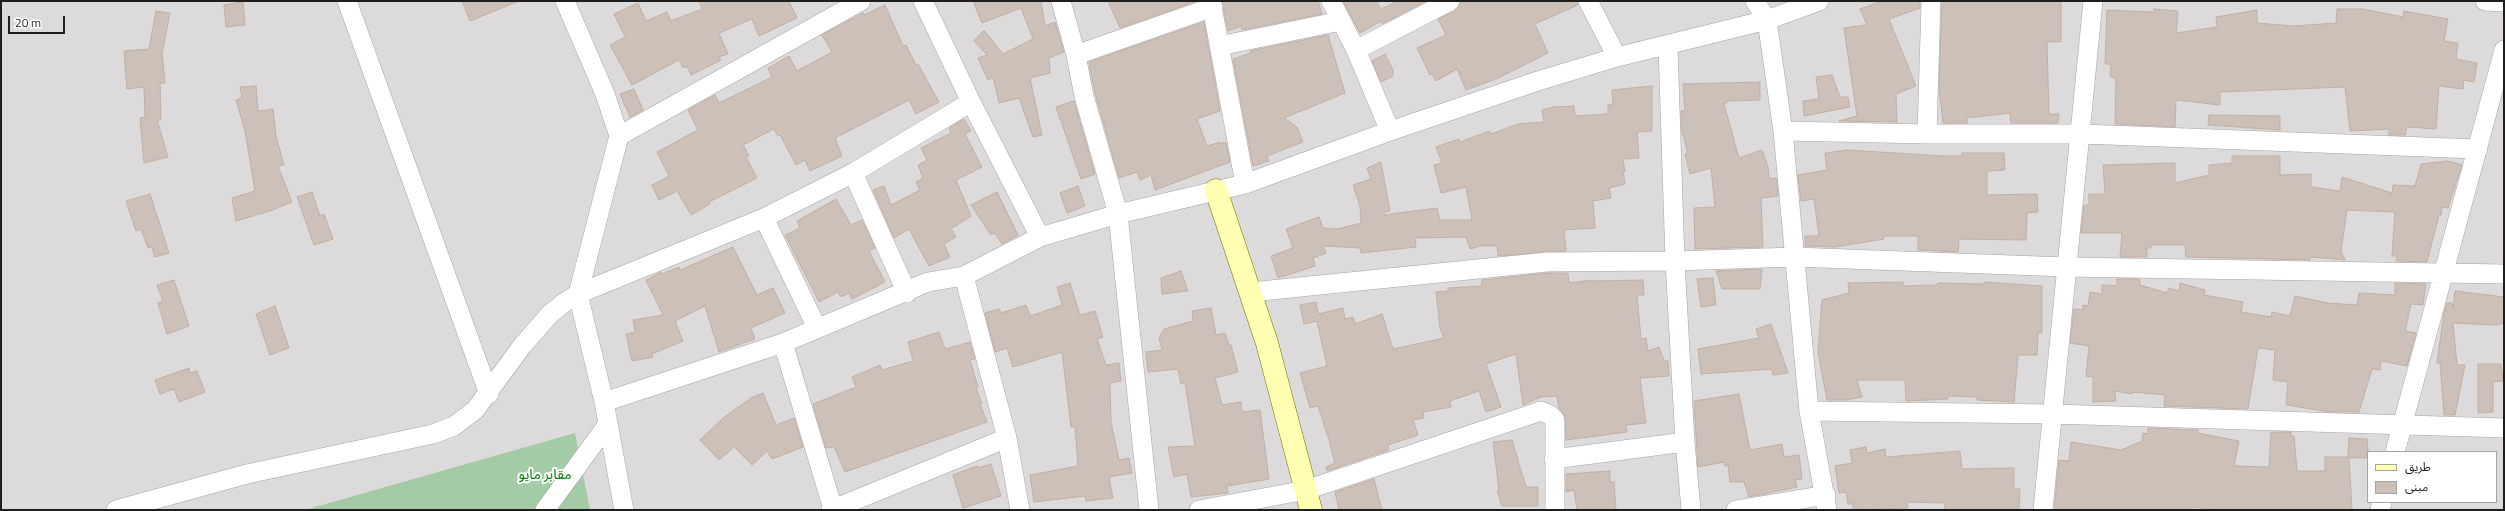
<!DOCTYPE html>
<meta charset="utf-8">
<style>
body{margin:0}
#map{position:relative;width:2505px;height:511px;overflow:hidden;background:#f0ebe3;font-family:"Titillium Web","Noto Sans Arabic",sans-serif}
canvas{display:block}
.frame{position:absolute;inset:0;border:2px solid #1e1e1e;pointer-events:none}
.legend{position:absolute;left:2367px;top:451px;width:130px;height:52px;box-sizing:border-box;background:#fff;border:1px solid #a5a5a5;margin:0;padding:5px 7px;list-style:none;font-size:12px;color:#1e1e1e}
.legend li{display:flex;align-items:center;gap:8px;height:20px}
.legend b{width:20px;border:1px solid #a5a5a5}
.scale{position:absolute;left:8px;top:16px;width:57px;height:18px;box-sizing:border-box;border:2px solid #1e1e1e;border-top:0;padding-left:5px;font-size:12px;line-height:14px;white-space:nowrap;color:#1e1e1e;-webkit-text-stroke:3px #fff;paint-order:stroke}
</style>
<div id="map">
<canvas width="2505" height="511"></canvas>
<div class="frame"></div>
<ul class="legend">
<li><b style="height:5px;background:#ffffb1"></b>طريق</li>
<li><b style="height:11px;background:#ccc0b8"></b>مبنى</li>
</ul>
<div class="scale">20 m</div>
</div>
<script>
const ctx = document.querySelector('canvas').getContext('2d');
ctx.lineJoin = 'round';
function fill(path, color) {
  ctx.fillStyle = color;
  ctx.fill(path, 'evenodd');
}
function toPath(rows) {
  const path = new Path2D();
  for (const r of rows) {
    path.moveTo(r[0], r[1]);
    for (let i = 2; i < r.length; i += 2) path.lineTo(r[i], r[i + 1]);
  }
  return path;
}
function trace(path, color, width, dash) {
  ctx.strokeStyle = color;
  ctx.lineWidth = width;
  ctx.lineCap = dash ? 'butt' : 'round';
  ctx.setLineDash(dash || []);
  ctx.stroke(path);
}
function label(font, color, halo, rows, align = 'center') {
  ctx.font = font + ' "Titillium Web","Noto Sans Arabic",sans-serif';
  ctx.lineWidth = 4;
  ctx.setLineDash([]);
  ctx.textBaseline = 'middle';
  ctx.strokeStyle = halo;
  ctx.fillStyle = color;
  for (const [text, x, y, turn = 0] of rows) {
    ctx.save();
    ctx.translate(x, y);
    ctx.rotate((+turn || 0) * Math.PI / 180);
    ctx.textAlign = isNaN(turn) ? turn : align;
    if (halo) ctx.strokeText(text, 0, 0);
    ctx.fillText(text, 0, 0);
    ctx.restore();
  }
}
fill(toPath([
 [1,1,2504,1,2504,510,1,510],
 [2368,452,2496,452,2496,502,2368,502]
]), '#dcdadb');
fill(toPath([
 [575,433,590,510,305,510]
]), '#a2cba6');
const building = toPath([
 [462,1,519,1,470,21,462,1],
 [699,1,789,1,797,18,759,36,752,19,719,33,728,54,719,57,721,60,691,75,687,66,683,68,679,60,632,85,610,45,625,37,614,14,638,3,646,21,667,12,671,21,702,9,699,1],
 [973,1,1041,1,1045,26,1055,22,1064,52,1049,58,1050,73,1030,78,1042,135,1033,137,1019,98,999,103,993,77,988,80,978,58,987,55,974,41,984,30,1003,54,1033,39,1021,8,982,23,973,1],
 [1108,1,1197,1,1120,28,1108,1],
 [1222,1,1318,1,1322,14,1242,30,1241,26,1228,31,1222,1],
 [1343,1,1376,1,1381,9,1398,1,1426,1,1382,24,1381,21,1360,33,1343,1],
 [1461,1,1577,1,1578,5,1535,24,1548,53,1496,79,1466,90,1457,69,1436,81,1432,74,1430,75,1417,48,1446,35,1438,19,1455,11,1461,1],
 [1882,1,1920,1,1920,8,1889,19,1916,86,1896,94,1897,122,1839,121,1857,116,1844,28,1867,25,1860,9,1882,1],
 [1942,1,2061,1,2061,42,2047,42,2049,114,2059,114,2058,123,2011,123,2010,113,1967,118,1968,123,1943,123,1939,89,1942,1],
 [243,2,245,25,226,27,224,5,243,2],
 [885,5,903,46,906,45,916,65,918,64,939,102,916,114,909,100,835,138,842,156,810,171,805,160,796,165,780,135,778,136,774,129,743,145,749,156,746,157,757,178,709,202,710,204,691,215,677,191,659,200,652,185,669,176,657,152,698,130,688,110,715,95,719,103,772,77,768,68,789,56,797,71,832,52,822,35,863,13,864,15,885,5],
 [2154,9,2178,11,2176,33,2217,27,2216,17,2257,10,2257,23,2293,26,2336,23,2337,9,2363,9,2403,17,2404,11,2448,19,2444,41,2458,43,2456,59,2477,63,2474,82,2464,80,2463,89,2439,86,2436,129,2407,127,2405,135,2389,135,2389,129,2350,131,2345,87,2220,92,2220,105,2176,100,2175,127,2115,124,2116,78,2110,77,2111,64,2105,64,2107,10,2154,12,2154,9],
 [156,11,170,13,162,53,165,83,160,83,161,120,157,120,168,157,144,163,140,118,145,117,144,87,127,89,124,51,149,49,156,11],
 [1204,22,1220,111,1197,119,1207,146,1220,142,1220,144,1226,142,1230,162,1155,190,1151,175,1140,180,1137,172,1119,178,1095,93,1089,62,1204,22],
 [1328,35,1345,93,1284,118,1297,127,1303,142,1267,156,1269,161,1253,166,1233,59,1251,53,1250,51,1328,35],
 [1385,54,1393,70,1393,76,1381,82,1372,61,1385,54],
 [1832,75,1840,97,1848,97,1850,107,1804,116,1803,101,1819,99,1816,77,1832,75],
 [1760,82,1760,100,1729,101,1724,104,1739,158,1762,150,1768,167,1769,179,1776,178,1778,196,1761,198,1763,247,1695,249,1694,208,1715,207,1711,168,1690,174,1685,154,1688,153,1682,131,1681,111,1685,110,1683,84,1760,82],
 [256,86,258,111,273,109,276,136,284,165,278,166,292,202,270,211,236,221,232,198,255,191,245,131,236,100,242,98,240,87,256,86],
 [1652,86,1652,131,1637,132,1639,158,1623,159,1625,172,1623,172,1625,184,1609,188,1611,198,1593,201,1595,228,1564,230,1566,251,1498,256,1497,246,1480,246,1470,249,1466,237,1415,238,1416,247,1361,253,1360,248,1323,246,1326,253,1313,258,1315,266,1278,278,1271,256,1293,248,1286,229,1319,217,1323,228,1338,229,1361,223,1360,206,1353,185,1371,179,1367,168,1381,162,1390,211,1384,212,1384,215,1437,208,1440,220,1472,220,1466,187,1441,193,1434,165,1442,163,1436,147,1459,139,1460,142,1490,131,1491,134,1518,124,1544,122,1542,110,1553,107,1574,106,1575,116,1608,114,1608,105,1613,104,1612,90,1652,86],
 [634,89,643,110,630,117,620,94,634,89],
 [1074,101,1095,174,1081,179,1056,107,1074,101],
 [2209,115,2280,116,2280,130,2208,125,2209,115],
 [964,119,971,131,965,134,982,167,956,180,971,216,951,229,956,237,944,244,950,257,929,266,909,229,894,238,873,190,884,186,891,205,920,190,916,182,923,178,918,165,927,160,921,148,951,133,949,128,964,119],
 [1848,150,1942,156,1962,156,1962,153,2004,153,2005,170,1987,171,1987,195,2037,194,2038,212,2027,213,2026,240,1959,239,1958,252,1918,250,1918,236,1884,236,1884,239,1835,247,1805,246,1805,236,1819,236,1814,199,1801,201,1798,175,1827,170,1825,153,1848,150],
 [2232,156,2280,156,2280,175,2311,174,2311,187,2340,191,2342,177,2392,193,2393,185,2415,186,2421,164,2448,161,2462,165,2448,208,2442,207,2441,215,2439,215,2427,262,2396,261,2397,256,2392,256,2395,212,2347,210,2341,251,2345,260,2311,257,2310,260,2186,257,2185,245,2151,245,2151,248,2147,248,2147,257,2120,257,2122,233,2081,233,2084,205,2089,205,2089,194,2105,194,2103,165,2175,163,2175,183,2209,175,2209,165,2232,163,2232,156],
 [1078,186,1085,206,1067,213,1060,193,1078,186],
 [312,192,320,216,324,214,333,239,314,245,297,197,312,192],
 [997,192,1018,235,1002,244,995,233,991,235,971,205,997,192],
 [150,194,169,253,155,257,152,247,148,248,141,229,136,231,126,201,150,194],
 [836,199,851,225,862,220,875,248,869,251,885,282,852,299,849,293,841,297,838,292,819,302,785,235,800,228,797,221,836,199],
 [733,247,757,295,773,288,785,313,751,328,755,339,719,352,705,306,675,321,683,341,652,354,653,357,632,361,626,334,635,332,633,320,663,315,646,280,661,272,662,274,679,267,680,270,733,247],
 [1762,269,1760,289,1722,289,1716,271,1762,269],
 [1181,271,1188,291,1162,294,1161,278,1181,271],
 [1548,273,1568,273,1569,283,1593,280,1593,281,1643,280,1644,295,1637,295,1641,339,1646,338,1648,351,1659,347,1664,361,1668,361,1669,376,1640,378,1646,423,1626,425,1627,432,1566,440,1565,416,1559,408,1557,396,1541,397,1523,405,1516,354,1486,364,1501,407,1486,412,1479,391,1450,401,1451,407,1423,412,1424,418,1413,420,1418,435,1388,445,1389,450,1327,471,1326,467,1335,463,1329,440,1318,406,1310,408,1300,373,1327,366,1317,321,1304,324,1300,305,1316,302,1318,314,1343,308,1345,319,1353,317,1355,324,1382,314,1393,349,1444,338,1440,328,1436,292,1448,291,1448,288,1482,286,1482,280,1548,273],
 [1713,278,1716,305,1701,307,1697,279,1713,278],
 [2117,279,2140,279,2140,285,2167,293,2169,288,2179,291,2180,283,2205,290,2204,295,2243,302,2241,312,2271,317,2272,312,2290,316,2295,296,2328,303,2357,305,2359,293,2395,295,2395,283,2426,284,2423,305,2411,304,2405,331,2416,333,2407,366,2381,361,2380,370,2372,369,2359,412,2330,412,2286,405,2288,382,2273,380,2275,350,2258,348,2248,409,2164,406,2165,395,2132,392,2132,394,2115,391,2116,401,2093,402,2093,377,2086,376,2089,346,2070,343,2074,309,2083,310,2083,305,2088,306,2090,292,2102,294,2102,285,2117,286,2117,279],
 [174,280,189,326,167,334,158,303,163,301,157,285,174,280],
 [1903,282,1903,286,1937,285,1938,283,1984,284,1984,282,2042,286,2042,333,2038,333,2037,355,2018,355,2014,402,1977,400,1977,397,1948,396,1948,399,1906,401,1905,380,1857,380,1862,397,1846,400,1827,400,1818,352,1822,300,1849,293,1848,283,1903,282],
 [1070,283,1080,315,1095,311,1103,337,1097,339,1106,365,1119,363,1121,381,1110,383,1111,422,1119,460,1129,458,1132,473,1109,477,1113,498,1086,501,1085,496,1034,502,1030,475,1078,466,1075,427,1071,427,1062,352,1013,367,1007,348,995,352,985,313,999,309,1001,313,1026,305,1030,316,1062,305,1057,287,1070,283],
 [2455,291,2504,297,2504,323,2497,325,2453,323,2457,365,2465,365,2455,415,2444,415,2440,363,2437,363,2444,313,2447,303,2452,303,2453,308,2455,291],
 [275,306,289,348,270,355,256,314,275,306],
 [1211,308,1216,335,1225,333,1229,345,1231,345,1238,372,1215,378,1222,405,1241,402,1242,412,1260,410,1269,479,1227,486,1228,493,1191,497,1187,474,1174,477,1168,447,1195,446,1185,383,1181,384,1178,369,1148,372,1146,352,1162,350,1159,338,1164,329,1193,321,1192,311,1211,308],
 [1771,324,1788,373,1773,375,1772,369,1701,374,1698,349,1759,338,1756,329,1771,324],
 [939,332,945,349,970,342,975,359,970,360,978,387,976,388,982,403,980,404,987,422,845,472,834,447,826,448,813,404,856,387,852,377,880,365,882,370,913,361,908,342,939,332],
 [2478,364,2501,364,2503,381,2493,382,2493,412,2478,413,2478,364],
 [189,368,190,373,197,371,205,392,179,402,174,389,160,394,155,380,189,368],
 [763,393,776,425,794,418,803,447,772,459,767,451,752,465,734,447,719,460,700,440,723,418,751,398,763,393],
 [1739,394,1750,450,1782,444,1784,457,1799,455,1802,479,1795,480,1797,487,1749,497,1744,482,1730,482,1728,465,1725,466,1724,462,1698,467,1694,401,1739,394],
 [2148,428,2198,430,2198,433,2239,441,2234,466,2269,467,2271,432,2291,432,2291,436,2294,436,2297,471,2325,471,2325,457,2348,457,2349,438,2367,439,2368,450,2366,458,2349,458,2352,510,2220,510,2191,507,2190,510,2054,510,2059,460,2069,461,2071,442,2121,450,2142,441,2143,433,2148,434,2148,428],
 [1512,440,1526,487,1538,487,1538,506,1502,506,1497,490,1499,490,1493,442,1512,440],
 [1866,447,1867,453,1885,449,1886,457,1960,451,1962,469,2014,468,2014,489,2020,489,2019,510,1944,510,1945,503,1907,502,1908,508,1853,510,1853,504,1848,504,1846,492,1839,493,1835,466,1852,463,1850,450,1866,447],
 [991,464,1001,496,963,508,953,475,977,466,978,468,991,464],
 [1610,471,1610,482,1614,482,1616,510,1577,510,1574,490,1566,492,1566,474,1610,471],
 [1374,479,1382,510,1339,510,1335,492,1374,479]
]);
fill(building, '#ccc0b8');
trace(building, '#c3b0a4', 1);
const street = toPath([
 [347,1,489,394],
 [565,1,605,94,619,136,578,294,604,402,624,510],
 [923,1,971,102,1040,237],
 [1061,1,1076,55,1084,96,1118,214,1149,510],
 [1211,1,1245,184],
 [1331,1,1356,50,1390,131],
 [1588,1,1617,57],
 [1755,1,1767,20,1783,131,1809,411,1827,510],
 [2485,1,2504,2],
 [1219,46,1341,21],
 [1668,46,1675,261,1685,442,1691,510],
 [1356,50,1450,1],
 [1076,55,1213,7],
 [1783,131,1927,134,2082,134,2478,149],
 [1927,134,1931,1],
 [619,136,861,1],
 [853,173,907,293],
 [764,218,817,328],
 [964,276,1007,438,1020,510],
 [1251,292,1547,262,1675,261,1794,257,2066,267,2504,274],
 [783,343,833,509],
 [604,402,783,343,928,282,964,276,1040,237,1118,214,1245,184,1390,131,1538,81,1617,57,1767,20,1819,1],
 [1809,411,2053,414,2504,428],
 [2395,452,2504,50],
 [1554,459,1685,442],
 [116,510,247,474,433,434,454,426,475,410,522,346,550,314,565,302,578,294,764,218,853,173,971,102],
 [545,510,608,424],
 [831,510,1007,438],
 [1199,510,1306,490,1541,411,1550,415,1555,420,1555,510],
 [1736,510,1826,495],
 [2043,510,2093,1],
 [2380,510,2382,502]
]);
const secondary = toPath([
 [1216,190,1267,343,1311,510]
]);
trace(street, '#a5a5a5', 20);
trace(secondary, '#737900', 23);
trace(street, '#fff', 19);
trace(secondary, '#ffffb1', 22);
label('14px', '#028506', '#fff', [
 ["مقابر مايو",545,476]
]);
</script>
